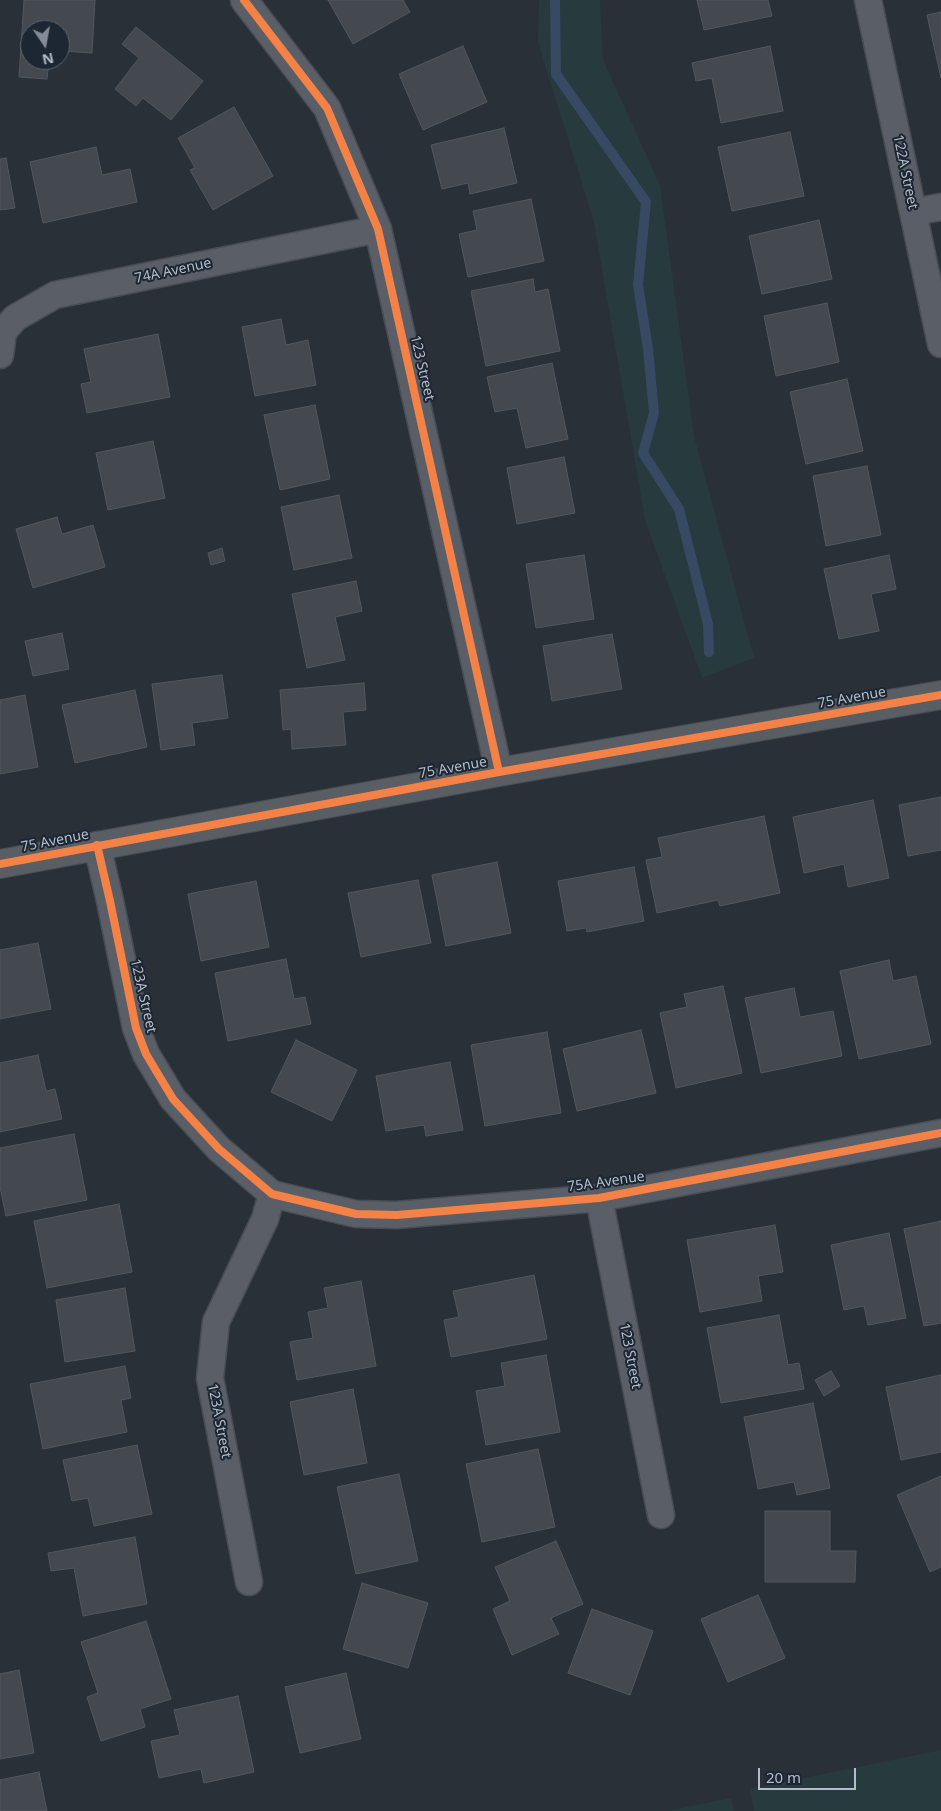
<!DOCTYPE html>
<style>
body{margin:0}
#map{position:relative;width:941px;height:1811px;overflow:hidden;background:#2a3038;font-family:"Noto Sans",sans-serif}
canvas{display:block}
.north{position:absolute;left:20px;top:20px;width:50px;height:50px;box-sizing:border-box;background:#1d2633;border:1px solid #59626f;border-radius:50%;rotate:168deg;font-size:14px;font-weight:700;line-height:20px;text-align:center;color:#b4bcc9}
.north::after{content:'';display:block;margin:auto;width:18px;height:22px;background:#848b96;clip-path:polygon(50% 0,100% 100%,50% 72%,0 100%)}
.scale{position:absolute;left:758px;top:1768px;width:98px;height:22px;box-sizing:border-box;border:2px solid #b4bcc9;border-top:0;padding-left:6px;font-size:15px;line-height:18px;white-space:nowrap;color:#b4bcc9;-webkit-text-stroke:4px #1d2633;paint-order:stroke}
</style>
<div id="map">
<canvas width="941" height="1811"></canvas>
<div class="north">N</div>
<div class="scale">20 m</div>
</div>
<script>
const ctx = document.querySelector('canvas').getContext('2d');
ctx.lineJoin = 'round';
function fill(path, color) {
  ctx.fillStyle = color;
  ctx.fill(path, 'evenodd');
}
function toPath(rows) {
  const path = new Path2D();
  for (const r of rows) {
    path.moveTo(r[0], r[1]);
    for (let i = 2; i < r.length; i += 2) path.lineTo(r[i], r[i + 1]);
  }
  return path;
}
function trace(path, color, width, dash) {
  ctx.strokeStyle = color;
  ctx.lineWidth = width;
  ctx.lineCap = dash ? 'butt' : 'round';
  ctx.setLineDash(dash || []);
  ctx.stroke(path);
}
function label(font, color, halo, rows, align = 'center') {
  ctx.font = font + ' "Noto Sans",sans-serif';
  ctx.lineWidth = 4;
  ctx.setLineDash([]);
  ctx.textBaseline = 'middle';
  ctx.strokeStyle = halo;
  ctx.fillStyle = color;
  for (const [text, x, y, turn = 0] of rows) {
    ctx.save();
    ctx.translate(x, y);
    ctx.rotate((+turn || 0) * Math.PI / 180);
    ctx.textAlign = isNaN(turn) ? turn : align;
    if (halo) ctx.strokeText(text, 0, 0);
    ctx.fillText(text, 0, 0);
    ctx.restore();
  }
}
fill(toPath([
 [539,0,600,0,603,60,660,185,694,436,754,658,702,678,645,520,594,222,538,42],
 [941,1750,941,1811,754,1811,750,1789],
 [731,1798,734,1811,667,1811]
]), '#273a3e');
trace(toPath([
 [555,0,556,74,646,202,638,285,648,349,654,413,643,453,679,509,708,624,709,652]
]), '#384963', 10);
const building = toPath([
 [24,0,95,0,92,53,60,51,60,30,30,30,30,60,49,60,47,79,19,77,24,0],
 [328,0,403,0,410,12,353,44,328,0],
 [697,0,768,0,772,16,704,30,697,0],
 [941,12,941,78,927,15,941,12],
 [136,27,203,81,171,120,143,98,136,106,115,89,139,58,122,44,136,27],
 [463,46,487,102,423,130,399,74,463,46],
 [770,46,783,111,721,123,712,78,696,81,692,63,770,46],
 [234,107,273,176,213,210,190,170,195,168,178,138,234,107],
 [504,128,517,183,470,194,468,183,442,189,431,145,504,128],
 [790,132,804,196,732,211,718,147,790,132],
 [96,147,102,175,130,169,137,202,43,223,30,162,96,147],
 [6,158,15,208,0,210,0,159,6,158],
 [531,199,544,261,468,277,459,234,477,230,473,211,531,199],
 [819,220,832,279,762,294,749,236,819,220],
 [533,279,535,292,548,289,560,351,486,366,471,291,533,279],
 [827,303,839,362,776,376,764,316,827,303],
 [281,319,286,345,308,340,316,385,255,396,242,327,281,319],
 [158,334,170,397,87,413,81,384,91,382,84,349,158,334],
 [552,363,568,439,526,448,517,408,495,412,487,377,552,363],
 [847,379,863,451,806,464,790,392,847,379],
 [315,405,330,479,280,490,264,415,315,405],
 [153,441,165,498,108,510,96,453,153,441],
 [564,457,575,513,517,524,507,468,564,457],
 [867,466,881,535,826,546,813,476,867,466],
 [339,495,352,558,294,570,281,507,339,495],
 [57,517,62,534,93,525,105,567,33,588,16,529,57,517],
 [222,548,225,561,211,565,208,553,222,548],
 [584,555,594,619,536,628,526,564,584,555],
 [889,555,896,589,871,594,879,631,839,639,824,569,889,555],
 [356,581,362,611,335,617,345,660,307,668,292,594,356,581],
 [62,633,69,669,33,676,25,641,62,633],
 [612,634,622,689,552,701,543,646,612,634],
 [222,675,228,718,192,723,195,745,161,750,152,684,222,675],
 [364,683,366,710,343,712,346,745,292,749,291,729,283,730,280,690,364,683],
 [135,690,147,747,75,763,62,705,135,690],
 [25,695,38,767,0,774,0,700,25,695],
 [941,797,941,850,908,856,899,805,941,797],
 [873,800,889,878,848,887,844,864,804,873,793,817,873,800],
 [764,816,780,893,720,906,718,900,657,913,646,860,662,857,658,838,764,816],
 [497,862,511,933,446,946,432,875,497,862],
 [634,867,644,921,587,932,586,928,567,931,558,881,634,867],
 [418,880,431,943,361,957,348,893,418,880],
 [256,881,269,947,201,961,188,894,256,881],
 [38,943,51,1009,0,1019,0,950,38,943],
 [286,959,294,999,305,997,311,1024,228,1041,215,973,286,959],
 [889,960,893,981,916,976,931,1044,859,1059,840,971,889,960],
 [723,986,742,1073,676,1088,660,1013,687,1007,684,994,723,986],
 [794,988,800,1017,833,1011,842,1056,761,1073,745,998,794,988],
 [641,1030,656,1093,577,1111,563,1049,641,1030],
 [547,1032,561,1113,485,1126,471,1045,547,1032],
 [296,1040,357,1070,332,1121,271,1092,296,1040],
 [38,1055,46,1091,55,1089,62,1119,0,1132,0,1063,38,1055],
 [450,1062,463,1130,426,1136,424,1125,386,1131,376,1076,450,1062],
 [74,1134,87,1200,6,1216,0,1187,0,1148,74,1134],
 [119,1204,132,1272,47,1288,34,1221,119,1204],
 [941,1221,941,1323,924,1326,904,1229,941,1221],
 [775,1225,783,1272,758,1276,762,1301,700,1312,687,1240,775,1225],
 [889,1233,906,1318,868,1325,864,1306,844,1310,831,1245,889,1233],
 [534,1275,547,1339,451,1357,444,1320,459,1317,453,1291,534,1275],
 [361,1281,376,1366,297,1380,290,1342,313,1338,308,1312,328,1308,324,1288,361,1281],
 [125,1288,135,1351,65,1362,56,1300,125,1288],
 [779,1315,788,1365,799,1363,804,1389,721,1403,707,1328,779,1315],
 [546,1355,560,1432,486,1445,476,1391,505,1386,501,1363,546,1355],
 [125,1366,131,1398,121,1400,127,1432,43,1449,30,1384,125,1366],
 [831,1371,840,1386,824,1396,815,1380,831,1371],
 [941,1375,941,1452,901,1460,886,1387,941,1375],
 [353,1389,367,1463,304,1475,290,1402,353,1389],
 [813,1403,830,1488,797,1495,794,1482,758,1489,744,1417,813,1403],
 [137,1445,152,1514,94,1526,88,1498,72,1501,63,1460,137,1445],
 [538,1449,555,1527,482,1542,466,1464,538,1449],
 [399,1474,418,1561,356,1574,337,1487,399,1474],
 [941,1476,941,1567,930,1572,897,1495,941,1476],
 [765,1511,830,1511,830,1551,856,1551,855,1582,765,1582,765,1511],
 [135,1537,147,1604,83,1616,74,1568,51,1571,48,1553,135,1537],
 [556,1541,583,1604,551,1618,559,1634,512,1655,493,1609,510,1601,495,1567,556,1541],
 [362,1583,428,1603,408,1668,343,1649,362,1583],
 [758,1595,785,1658,728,1682,701,1619,758,1595],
 [592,1609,653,1631,630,1695,568,1673,592,1609],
 [146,1621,171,1699,140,1709,145,1727,101,1741,87,1697,98,1693,81,1642,146,1621],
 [19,1670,34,1753,0,1759,0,1674,19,1670],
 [346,1673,361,1739,300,1753,285,1687,346,1673],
 [238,1696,254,1772,204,1783,201,1769,159,1778,151,1741,180,1735,174,1710,238,1696],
 [39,1772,47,1811,0,1811,0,1780,39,1772]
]);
fill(building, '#444950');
trace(building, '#52575f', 1);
const street = toPath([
 [244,0,327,108,378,229,499,772],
 [868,0,941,344],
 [913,212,941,207],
 [0,355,3,332,15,318,55,295,378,229],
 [97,845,110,901,136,1028,146,1054,173,1099,219,1149,272,1194,356,1214,397,1215,599,1198,941,1133],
 [599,1198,661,1515],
 [249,1582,210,1378,216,1322,265,1219,272,1194]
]);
const secondary = toPath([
 [0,864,499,772,941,695]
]);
trace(street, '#484c53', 29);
trace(secondary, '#484c53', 30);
trace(street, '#5a5e66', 26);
trace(secondary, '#595d64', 28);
trace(toPath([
 [244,0,327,108,378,229,499,772],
 [97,845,110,901,136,1028,146,1054,173,1099,219,1149,272,1194,356,1214,397,1215,599,1198,941,1133],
 [0,864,499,772,941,695]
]), '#f48246', 8);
label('14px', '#b4bcc9', '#1d2633', [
 ["122A Street",905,172,78],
 ["74A Avenue",173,271,-12],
 ["123 Street",422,368,77],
 ["75 Avenue",852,698,-10],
 ["75 Avenue",453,768,-10],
 ["75 Avenue",55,841,-11],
 ["123A Street",143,996,77],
 ["75A Avenue",606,1182,-8],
 ["123 Street",630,1356,79],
 ["123A Street",219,1421,79]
]);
</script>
